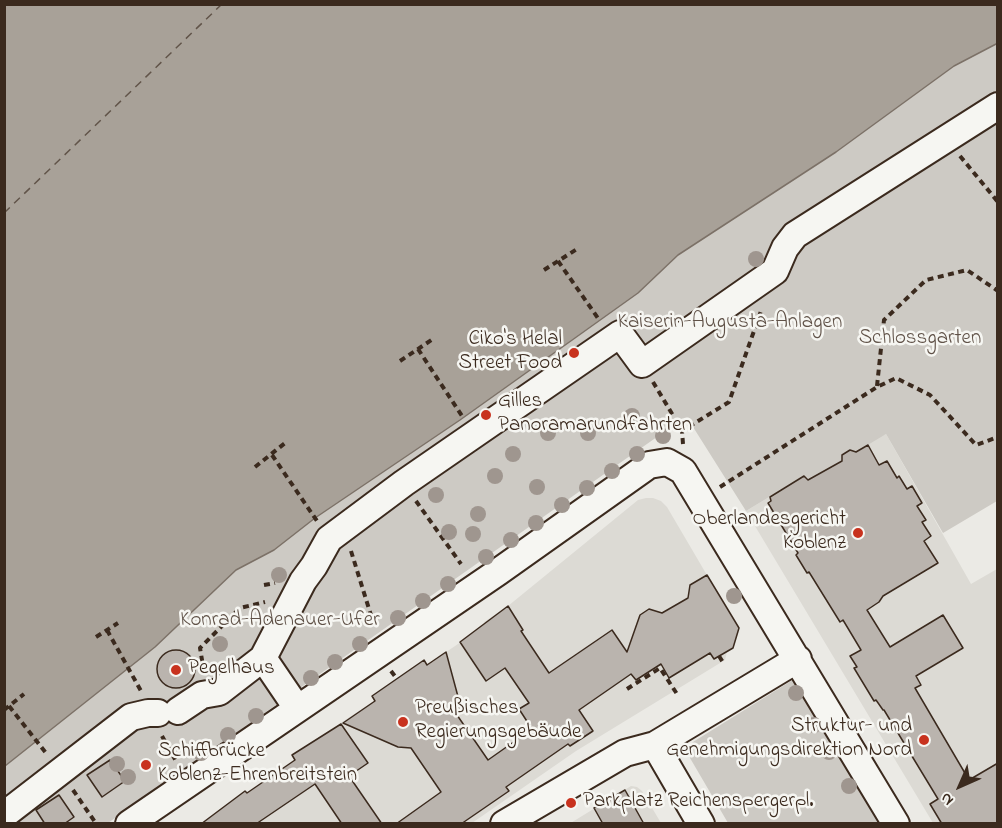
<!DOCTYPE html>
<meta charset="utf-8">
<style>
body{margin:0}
#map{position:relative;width:1002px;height:828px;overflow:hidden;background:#ebeae5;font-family:"Indie Flower",sans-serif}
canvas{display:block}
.frame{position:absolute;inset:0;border:6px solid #3b2a1e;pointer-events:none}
.north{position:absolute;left:930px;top:756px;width:60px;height:60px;-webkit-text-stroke:4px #f6f6f2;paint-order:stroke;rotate:225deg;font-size:16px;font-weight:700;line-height:24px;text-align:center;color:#3b2a1e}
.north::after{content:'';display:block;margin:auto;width:21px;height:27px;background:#3b2a1e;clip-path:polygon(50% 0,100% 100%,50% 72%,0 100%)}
</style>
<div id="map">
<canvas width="1002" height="828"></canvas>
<div class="frame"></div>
<div class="north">N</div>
</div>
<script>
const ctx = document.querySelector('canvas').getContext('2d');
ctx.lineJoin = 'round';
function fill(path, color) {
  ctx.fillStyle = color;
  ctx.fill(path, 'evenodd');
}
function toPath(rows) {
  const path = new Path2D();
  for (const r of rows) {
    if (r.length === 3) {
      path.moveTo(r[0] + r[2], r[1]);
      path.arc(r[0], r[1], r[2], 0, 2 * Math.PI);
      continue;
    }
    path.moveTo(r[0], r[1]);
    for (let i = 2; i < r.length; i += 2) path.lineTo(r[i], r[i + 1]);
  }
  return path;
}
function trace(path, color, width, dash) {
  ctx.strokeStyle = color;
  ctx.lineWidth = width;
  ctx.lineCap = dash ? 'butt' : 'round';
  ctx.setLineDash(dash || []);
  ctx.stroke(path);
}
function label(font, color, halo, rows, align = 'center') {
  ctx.font = font + ' "Indie Flower",sans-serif';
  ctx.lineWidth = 5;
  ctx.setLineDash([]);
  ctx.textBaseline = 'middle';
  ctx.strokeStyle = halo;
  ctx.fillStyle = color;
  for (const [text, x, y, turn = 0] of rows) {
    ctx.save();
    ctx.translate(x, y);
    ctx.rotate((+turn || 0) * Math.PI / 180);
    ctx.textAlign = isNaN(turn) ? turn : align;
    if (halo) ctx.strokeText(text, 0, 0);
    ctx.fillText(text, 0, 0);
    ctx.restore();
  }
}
fill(toPath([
 [886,434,971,584,997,569,997,823,933,823,746,511,804,476,811,479,850,449],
 [646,498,653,498,661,501,667,507,738,628,729,644,725,660,576,751,472,823,200,824,245,791,247,793,295,760,292,755,374,701,372,696,397,679,424,660,427,665,486,625,484,622,508,606,638,500],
 [631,786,637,787,642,791,661,823,569,824]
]), '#dcdad4');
fill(toPath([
 [997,43,997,501,943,533,886,434,856,452,850,450,842,455,842,461,810,479,804,476,746,511,688,419,664,432,108,823,5,824,5,766,155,647,236,570,274,550,315,518,460,420,575,338,638,293,678,255,836,152,954,66],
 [799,676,887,823,728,823,690,758,688,749,693,742]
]), '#cdcac4');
const water = toPath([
 [5,4,997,4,998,43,954,66,836,152,678,255,638,293,575,338,460,420,315,518,274,550,236,570,155,647,5,766,5,4]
]);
fill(water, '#a8a198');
trace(water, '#7c7167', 1.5);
trace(toPath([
 [4,213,222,4]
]), '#615449', 1.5, [8, 6]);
const building = toPath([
 [868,445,879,465,887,461,897,478,899,476,907,489,912,486,922,503,917,506,926,520,922,522,931,536,924,541,938,563,883,596,879,602,867,610,890,647,943,615,963,648,916,676,921,685,915,688,969,780,998,763,998,824,942,824,930,804,938,799,884,710,883,710,876,700,874,701,854,668,857,667,850,656,861,650,843,620,840,622,809,572,807,573,796,555,798,553,768,503,771,501,770,497,804,476,808,480,842,461,842,455,850,450,856,452,868,445],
 [707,575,739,628,733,648,714,659,710,653,669,678,661,664,636,680,631,674,579,710,593,731,570,746,568,744,506,787,509,791,461,824,396,824,441,792,411,748,398,747,343,723,375,701,372,696,424,660,427,665,446,652,460,704,457,715,488,760,532,729,519,709,529,703,505,668,486,681,460,642,508,606,523,630,521,631,549,673,612,630,627,652,640,615,649,609,662,613,688,598,690,585,707,575],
 [176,669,19],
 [341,724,368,763,349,776,382,824,342,824,315,784,256,824,201,824,245,791,247,793,295,760,292,755,341,724],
 [110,760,125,781,102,797,87,775,110,760],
 [625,790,644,824,603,824,594,808,625,790],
 [59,795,74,817,64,824,45,824,36,810,59,795]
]);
fill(building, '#bab4ae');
trace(building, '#3b2a1e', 1.5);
const minor = toPath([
 [263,658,297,708],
 [178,711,202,695,219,692,263,658,303,581,314,566,329,539,404,483,620,334,642,364,775,271,785,248,795,235,998,106],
 [655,745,701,824],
 [4,815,131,717,148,713,158,713],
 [129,824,498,572,649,465,667,462,683,471,896,824],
 [504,824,625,753,655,745,798,659]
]);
trace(minor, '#3b2a1e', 30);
trace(toPath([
 [960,156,998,202],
 [558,261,600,321],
 [544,270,577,249],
 [418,349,462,416],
 [400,361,433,339],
 [653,382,674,417],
 [877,386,884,320,926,280,967,270,998,291],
 [683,444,682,431,729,402,761,311],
 [272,455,317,521],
 [255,467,285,443],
 [720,487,877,387,896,378,930,395,976,445,998,437],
 [416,501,461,564],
 [351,551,374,625],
 [264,585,275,583],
 [107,630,141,691],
 [96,637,118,623],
 [719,656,724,664],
 [391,671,397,679],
 [204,672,200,648,240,608,265,602],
 [627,689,660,668,677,694],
 [9,706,46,753],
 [4,710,24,694],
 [162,736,177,763],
 [73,790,95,822]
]), '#3b2a1e', 4, [6, 4.5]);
trace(minor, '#f6f6f2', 26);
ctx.fillStyle = '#9f968f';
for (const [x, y] of [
 [756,259],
 [632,416],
 [548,433],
 [588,433],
 [663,436],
 [513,454],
 [637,454],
 [612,471],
 [495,476],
 [537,487],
 [587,488],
 [436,495],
 [562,505],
 [478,514],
 [536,523],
 [449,532],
 [473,534],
 [511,540],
 [486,557],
 [279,575],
 [448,584],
 [734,596],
 [423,601],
 [398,618],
 [220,644],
 [360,644],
 [335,662],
 [311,678],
 [796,693],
 [256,716],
 [814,725],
 [228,735],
 [829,752],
 [201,753],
 [117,764],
 [128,777],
 [849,786]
]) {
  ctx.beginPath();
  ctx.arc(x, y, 8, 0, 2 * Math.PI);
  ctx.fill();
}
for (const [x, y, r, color] of [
 [574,353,6,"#c8321e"],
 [486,415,6,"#c8321e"],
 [858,533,6,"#c8321e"],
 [176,670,6,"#c8321e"],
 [403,722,6,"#c8321e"],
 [924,740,6,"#c8321e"],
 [146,765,6,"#c8321e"],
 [571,803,6,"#c8321e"]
]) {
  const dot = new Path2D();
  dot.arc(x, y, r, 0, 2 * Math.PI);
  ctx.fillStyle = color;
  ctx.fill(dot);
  trace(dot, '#f6f6f2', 2);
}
label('21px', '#605248', '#f6f6f2', [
 ["Kaiserin-Augusta-Anlagen",730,324],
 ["Schlossgarten",920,340],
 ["Konrad-Adenauer-Ufer",280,622]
]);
label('21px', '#3b2a1e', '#f6f6f2', [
 ["Ciko's Helal",562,341,"right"],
 ["Street Food",562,365,"right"],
 ["Gilles",498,403],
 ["Panoramarundfahrten",498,427],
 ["Oberlandesgericht",846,521,"right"],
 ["Koblenz",846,545,"right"],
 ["Pegelhaus",188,670],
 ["Preußisches",415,710],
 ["Regierungsgebäude",415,734],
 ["Struktur- und",912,728,"right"],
 ["Genehmigungsdirektion Nord",912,752,"right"],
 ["Schiffbrücke",158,753],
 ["Koblenz-Ehrenbreitstein",158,777],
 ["Parkplatz Reichenspergerpl.",583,803]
], 'left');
</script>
